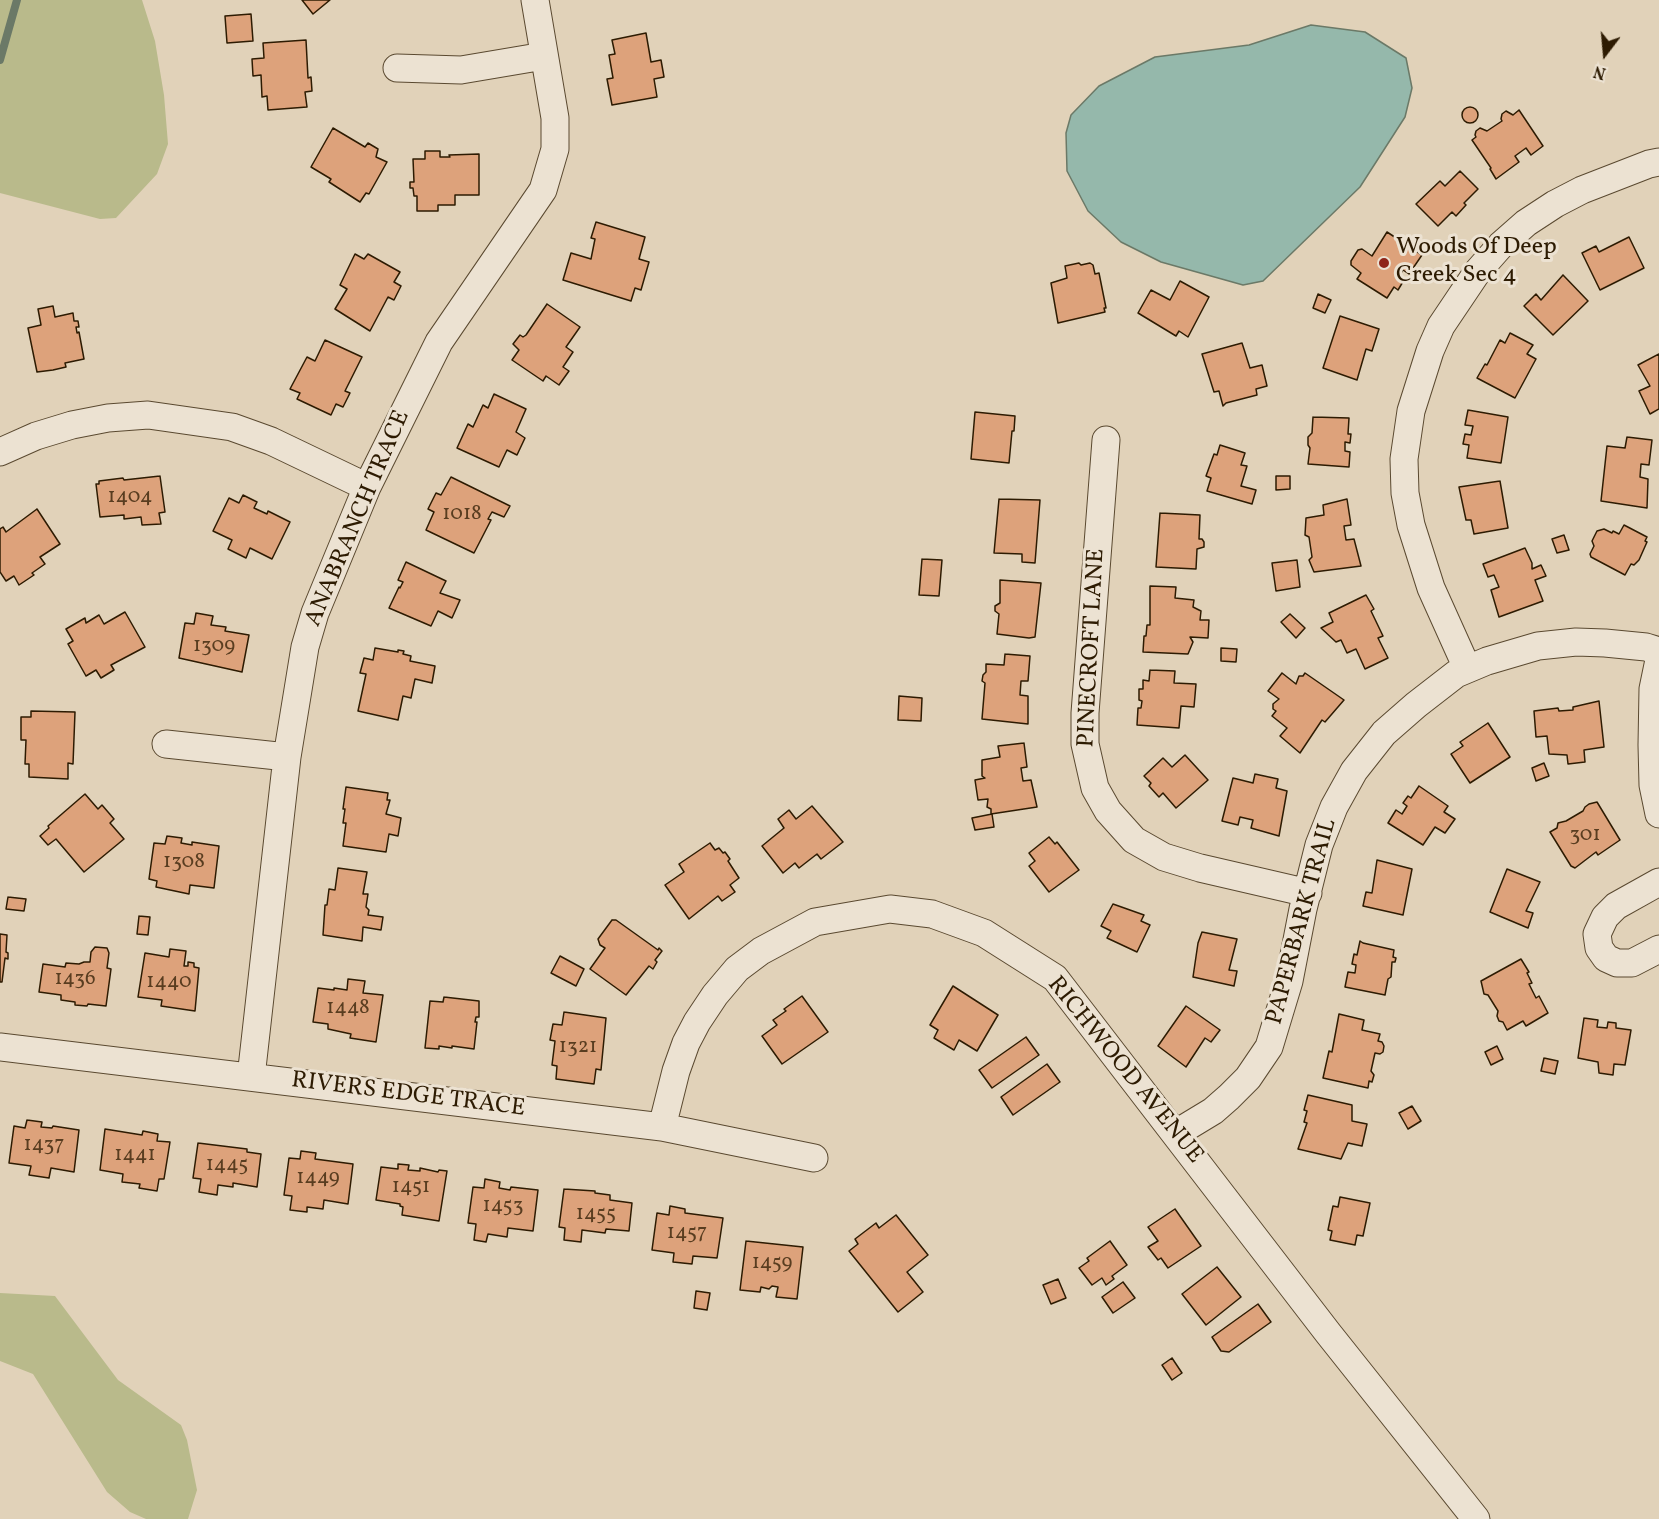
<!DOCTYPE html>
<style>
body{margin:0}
#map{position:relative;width:1659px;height:1519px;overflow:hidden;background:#e1d2b9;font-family:Vollkorn,serif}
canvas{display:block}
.north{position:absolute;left:1575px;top:24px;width:60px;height:60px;-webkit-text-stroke:4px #ece2d2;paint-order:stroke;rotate:196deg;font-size:16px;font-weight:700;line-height:24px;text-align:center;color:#2d1b02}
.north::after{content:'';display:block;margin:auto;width:21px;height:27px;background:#2d1b02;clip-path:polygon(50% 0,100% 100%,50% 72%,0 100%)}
</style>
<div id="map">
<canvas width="1659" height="1519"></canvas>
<div class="north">N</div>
</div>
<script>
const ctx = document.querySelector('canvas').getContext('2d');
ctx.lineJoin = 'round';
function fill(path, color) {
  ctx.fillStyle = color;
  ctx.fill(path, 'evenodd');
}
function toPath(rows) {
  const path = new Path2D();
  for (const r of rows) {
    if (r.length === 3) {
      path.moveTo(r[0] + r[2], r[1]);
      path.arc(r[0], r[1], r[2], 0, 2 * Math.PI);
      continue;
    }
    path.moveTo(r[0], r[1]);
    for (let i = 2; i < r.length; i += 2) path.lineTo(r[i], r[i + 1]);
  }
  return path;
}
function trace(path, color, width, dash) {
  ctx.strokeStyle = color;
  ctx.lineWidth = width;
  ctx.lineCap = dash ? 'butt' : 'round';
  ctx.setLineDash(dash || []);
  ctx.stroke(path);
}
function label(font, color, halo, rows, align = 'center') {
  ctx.font = font + ' Vollkorn,serif';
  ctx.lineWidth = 6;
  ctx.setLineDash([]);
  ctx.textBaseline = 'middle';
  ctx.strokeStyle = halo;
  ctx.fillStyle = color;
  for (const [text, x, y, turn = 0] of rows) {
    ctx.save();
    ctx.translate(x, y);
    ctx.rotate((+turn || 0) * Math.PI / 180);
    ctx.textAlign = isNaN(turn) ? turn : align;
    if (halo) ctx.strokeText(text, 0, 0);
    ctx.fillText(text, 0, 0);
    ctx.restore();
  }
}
fill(toPath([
 [0,0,142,0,155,41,164,95,168,144,157,174,116,218,100,219,0,193],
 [0,1293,55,1296,118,1380,181,1425,187,1440,197,1490,188,1519,146,1519,130,1512,107,1492,33,1374,0,1361]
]), '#b9ba8b');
const water = toPath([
 [1311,25,1365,32,1406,58,1412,88,1405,117,1360,187,1263,281,1243,285,1161,262,1121,242,1088,211,1067,171,1066,133,1071,115,1099,86,1155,57,1249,45,1311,25]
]);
fill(water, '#95b8ab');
trace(water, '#6b7967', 1.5);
trace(toPath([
 [0,60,17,0]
]), '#6b7967', 8);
const building = toPath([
 [302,0,330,0,313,14,302,0],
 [251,14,253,41,227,43,225,16,251,14],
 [646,33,651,62,661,60,664,77,654,79,657,97,612,105,607,79,613,78,609,55,615,54,612,40,646,33],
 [306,40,308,78,311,77,312,91,305,92,307,107,268,110,267,96,262,97,261,75,253,76,252,59,264,58,263,43,306,40],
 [1470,115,8],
 [1519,110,1543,146,1531,155,1526,148,1515,156,1519,162,1496,179,1490,169,1491,168,1472,140,1476,137,1475,135,1476,131,1480,128,1487,131,1502,121,1501,119,1502,114,1506,111,1513,115,1519,110],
 [333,128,365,147,368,143,378,149,376,157,387,162,369,194,366,193,360,202,329,182,331,179,311,167,333,128],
 [425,151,440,151,440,157,450,157,449,155,479,154,479,195,455,195,455,205,438,205,438,211,417,211,417,196,414,196,413,188,410,188,410,182,414,182,413,159,425,159,425,151],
 [1460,171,1478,189,1464,203,1466,205,1456,216,1452,212,1438,226,1416,204,1440,181,1445,186,1460,171],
 [596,222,645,237,639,259,649,262,641,290,635,288,631,301,563,280,571,253,591,259,595,239,591,238,596,222],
 [1387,232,1422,255,1409,274,1403,270,1399,277,1404,280,1398,290,1394,287,1387,298,1357,279,1361,273,1351,265,1351,261,1358,250,1362,249,1372,256,1387,232],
 [1629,237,1644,268,1600,290,1582,253,1596,246,1599,252,1629,237],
 [355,254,364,259,368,254,400,272,394,282,401,286,394,300,388,297,370,331,335,309,347,289,340,285,355,254],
 [1079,263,1081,265,1090,263,1093,265,1095,274,1099,273,1106,308,1104,308,1105,312,1058,323,1051,283,1067,278,1065,266,1079,263],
 [1563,275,1588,301,1553,335,1524,306,1536,294,1541,300,1563,275],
 [1180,281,1209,297,1188,337,1179,331,1176,336,1138,313,1151,290,1170,300,1180,281],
 [1318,294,1331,300,1325,313,1313,308,1318,294],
 [547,304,580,327,566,347,573,352,563,367,569,371,559,385,546,376,543,381,512,360,519,350,513,344,520,335,523,337,526,335,547,304],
 [53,306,55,317,73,313,74,321,78,321,79,327,76,327,77,333,79,332,84,359,65,363,66,367,53,370,37,372,28,328,41,325,38,309,53,306],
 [1340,316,1379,329,1372,351,1366,349,1357,380,1323,368,1340,316],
 [1510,333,1533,345,1527,354,1536,359,1515,398,1477,378,1485,364,1487,365,1500,340,1505,343,1510,333],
 [325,340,362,357,345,391,350,393,343,407,336,404,331,415,297,399,300,393,290,389,307,357,315,361,325,340],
 [1242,343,1250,368,1262,365,1267,386,1256,389,1257,395,1226,403,1223,406,1219,391,1214,392,1202,354,1242,343],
 [1659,354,1659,409,1650,414,1639,391,1650,386,1638,365,1659,354],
 [494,394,526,409,516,432,525,438,517,455,507,450,499,467,457,448,468,424,473,427,483,405,488,408,494,394],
 [1468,410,1508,417,1501,463,1467,458,1469,445,1463,444,1465,434,1471,435,1473,426,1465,425,1468,410],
 [975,412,1015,416,1014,431,1012,431,1009,463,971,459,975,412],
 [1313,417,1349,418,1348,434,1351,434,1350,443,1345,442,1345,451,1350,452,1349,467,1308,464,1310,448,1308,445,1308,437,1312,433,1313,417],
 [1627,437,1652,440,1649,465,1641,464,1640,477,1648,479,1647,508,1601,501,1607,446,1625,448,1627,437],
 [1220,445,1245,453,1241,465,1247,466,1241,486,1256,490,1252,504,1207,491,1211,478,1206,476,1214,454,1217,455,1220,445],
 [160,476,165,512,159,513,161,524,142,525,141,517,124,519,124,515,100,517,96,484,99,484,99,481,123,478,124,480,160,476],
 [1276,476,1290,476,1290,489,1276,490,1276,476],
 [451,477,510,506,504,517,492,512,488,519,491,520,474,553,426,530,434,512,428,509,436,493,441,495,451,477],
 [1500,481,1508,528,1474,534,1471,520,1466,520,1459,487,1500,481],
 [243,495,257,502,254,508,267,514,268,511,290,522,272,559,250,548,246,558,228,549,232,540,213,531,229,498,239,503,243,495],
 [999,499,1040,500,1035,563,1022,562,1022,554,994,553,999,499],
 [1347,499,1351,525,1344,526,1346,540,1354,539,1361,566,1314,572,1309,560,1312,557,1309,537,1305,535,1306,518,1324,515,1323,505,1347,499],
 [37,509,60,544,40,557,45,564,32,573,34,575,19,585,14,576,6,581,0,572,0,529,3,527,6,532,37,509],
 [1160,513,1200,515,1199,539,1202,539,1204,542,1204,547,1197,549,1196,569,1156,567,1160,513],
 [1624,525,1647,537,1645,541,1647,542,1639,560,1634,565,1631,564,1625,575,1591,557,1590,554,1594,546,1592,541,1597,531,1604,529,1612,533,1613,531,1619,534,1624,525],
 [1564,535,1569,550,1557,553,1552,539,1564,535],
 [1525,548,1532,563,1532,569,1541,565,1546,576,1535,580,1543,601,1499,617,1491,590,1499,587,1494,575,1488,577,1483,564,1525,548],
 [922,559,942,560,939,596,919,595,922,559],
 [1297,560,1300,587,1276,591,1272,563,1297,560],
 [406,562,446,581,440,593,460,600,452,618,438,611,431,626,389,608,399,587,400,588,403,582,398,580,406,562],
 [1000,580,1041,583,1035,637,1029,638,997,634,999,614,995,611,995,606,1000,603,1000,580],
 [1150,586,1176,587,1175,598,1194,600,1193,607,1201,611,1200,620,1209,620,1208,638,1190,637,1193,642,1188,654,1143,652,1144,636,1146,636,1147,625,1150,625,1150,586],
 [1366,595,1374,609,1371,611,1383,636,1378,638,1388,658,1365,669,1356,649,1347,653,1341,640,1336,642,1321,628,1333,622,1329,613,1366,595],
 [125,612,145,647,111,665,114,670,101,678,96,670,86,676,68,644,73,641,66,629,85,618,86,623,99,615,104,624,125,612],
 [196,613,213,616,211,625,226,627,225,631,249,635,242,672,179,658,185,623,194,624,196,613],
 [1290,614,1305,628,1296,638,1281,622,1290,614],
 [375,648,398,652,398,650,404,651,403,654,411,656,410,661,435,666,432,683,415,679,411,698,403,696,398,720,358,711,366,674,360,673,364,658,373,660,375,648],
 [1221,648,1237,649,1236,662,1221,661,1221,648],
 [1005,654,1030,656,1028,681,1021,681,1020,695,1028,696,1028,724,982,719,985,683,982,681,983,675,986,672,986,664,1004,665,1005,654],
 [1150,670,1175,671,1174,683,1196,684,1194,707,1181,706,1179,728,1137,725,1138,708,1141,708,1142,701,1139,700,1139,689,1143,689,1143,680,1149,681,1150,670],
 [1282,673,1296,684,1299,676,1303,676,1305,673,1344,700,1325,722,1322,720,1300,753,1280,736,1287,728,1272,716,1276,711,1273,709,1273,704,1279,699,1268,691,1282,673],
 [899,696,922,698,921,721,898,720,899,696],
 [1599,701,1604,747,1584,750,1585,762,1568,764,1567,755,1549,754,1547,736,1536,737,1534,711,1558,708,1559,711,1573,710,1573,707,1599,701],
 [31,711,75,712,73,764,68,763,68,779,29,777,29,764,25,764,26,740,21,740,21,717,31,717,31,711],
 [1488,723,1510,757,1470,783,1451,754,1463,746,1460,742,1488,723],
 [1024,743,1027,767,1021,768,1023,781,1031,780,1037,807,991,814,991,809,987,807,988,799,978,800,975,780,985,778,982,776,982,760,1000,757,998,746,1024,743],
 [1185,755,1208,780,1176,808,1163,793,1159,797,1149,786,1151,783,1144,776,1163,758,1172,767,1185,755],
 [1544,763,1549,776,1536,781,1532,768,1544,763],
 [1255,774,1278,779,1276,788,1287,791,1279,836,1251,828,1253,820,1240,817,1238,825,1222,821,1233,778,1253,783,1255,774],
 [1419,786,1448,806,1444,812,1455,819,1445,833,1435,827,1423,845,1388,823,1396,810,1402,814,1407,806,1403,803,1408,796,1411,798,1419,786],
 [346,787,388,793,387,800,390,800,386,814,401,818,398,836,389,834,386,852,343,846,346,823,343,823,345,809,343,809,346,787],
 [85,794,98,809,102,805,114,819,110,823,124,839,84,872,56,839,48,845,40,836,49,828,48,826,85,794],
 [1597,802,1620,840,1598,855,1596,852,1575,868,1571,866,1550,832,1557,828,1558,823,1566,821,1583,811,1585,807,1589,804,1597,802],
 [812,806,843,842,821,859,817,854,799,868,795,863,783,873,762,846,784,828,778,819,789,810,796,819,812,806],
 [992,814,994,827,975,830,972,818,992,814],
 [167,836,182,838,181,843,192,845,192,842,219,846,214,888,190,885,189,894,156,887,157,881,149,879,154,843,165,844,167,836],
 [1049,837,1055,844,1057,842,1079,870,1049,892,1029,866,1035,861,1029,853,1049,837],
 [710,843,715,850,719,848,723,853,725,852,730,859,728,861,739,878,730,885,735,892,722,901,718,896,689,919,665,885,684,872,679,864,710,843],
 [1377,860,1412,869,1403,915,1363,906,1366,892,1372,893,1377,860],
 [338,868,367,872,363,894,368,894,366,907,369,910,368,915,383,917,381,930,363,927,362,941,323,935,325,905,327,905,329,889,335,890,338,868],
 [1507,869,1540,882,1526,911,1533,913,1528,928,1490,912,1507,869],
 [8,897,26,899,24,911,6,909,8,897],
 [1113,904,1144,915,1141,921,1150,925,1137,952,1107,938,1111,931,1101,926,1113,904],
 [139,916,150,917,148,935,137,934,139,916],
 [612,920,616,920,658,950,659,948,662,951,655,960,657,962,653,969,649,966,626,995,590,969,605,948,600,945,598,939,612,920],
 [1202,932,1237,939,1229,970,1237,971,1234,986,1193,977,1198,943,1202,932],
 [0,934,7,935,6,952,8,953,8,959,5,958,2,982,0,982,0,934],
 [1360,941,1363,943,1394,950,1393,957,1396,958,1395,962,1392,962,1391,977,1388,979,1385,995,1345,987,1348,972,1355,973,1356,965,1352,964,1354,954,1357,955,1360,941],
 [95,947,107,948,109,953,107,968,111,969,106,1006,88,1004,87,1006,75,1005,75,1002,61,1000,61,995,39,992,43,964,65,967,66,963,79,964,84,962,90,962,91,952,95,947],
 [170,949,186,951,184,966,188,966,188,962,194,963,194,967,199,968,195,1011,161,1006,162,1000,138,997,145,953,169,957,170,949],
 [560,956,584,969,576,986,551,973,560,956],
 [1521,959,1529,972,1527,973,1532,983,1529,984,1536,998,1539,996,1548,1013,1526,1026,1523,1021,1507,1030,1503,1022,1499,1021,1497,1016,1498,1011,1488,995,1484,994,1481,981,1521,959],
 [348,979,365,981,363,993,383,995,376,1042,350,1038,351,1034,328,1029,328,1024,313,1022,318,988,334,990,334,988,347,990,348,979],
 [953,986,998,1015,977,1051,959,1040,954,1050,934,1038,938,1030,930,1025,953,986],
 [802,996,828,1032,782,1064,762,1036,777,1025,773,1020,786,1011,784,1009,802,996],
 [444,997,479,1001,479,1017,476,1017,475,1022,477,1022,474,1049,452,1046,452,1048,439,1046,439,1049,425,1048,430,1001,443,1002,444,997],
 [1186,1006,1220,1030,1211,1042,1205,1038,1186,1067,1158,1046,1186,1006],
 [564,1012,606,1018,601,1070,596,1069,594,1084,556,1079,557,1066,552,1065,555,1041,550,1040,553,1024,562,1025,564,1012],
 [1339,1014,1364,1020,1362,1030,1380,1034,1378,1041,1382,1042,1384,1046,1383,1052,1380,1054,1375,1053,1371,1071,1374,1075,1372,1082,1369,1081,1368,1088,1323,1078,1329,1051,1332,1052,1339,1014],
 [1584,1018,1598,1020,1597,1027,1607,1028,1608,1022,1616,1023,1616,1028,1631,1030,1625,1065,1614,1064,1613,1075,1599,1073,1598,1062,1578,1058,1584,1018],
 [1026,1037,1039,1055,992,1088,979,1070,1026,1037],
 [1497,1046,1503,1059,1491,1065,1485,1052,1497,1046],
 [1544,1058,1558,1061,1555,1074,1541,1071,1544,1058],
 [1047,1064,1060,1082,1013,1115,1001,1097,1047,1064],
 [1308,1095,1352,1105,1352,1121,1367,1124,1362,1146,1348,1143,1341,1159,1298,1149,1307,1123,1304,1122,1307,1111,1304,1110,1308,1095],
 [1412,1106,1421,1121,1408,1129,1399,1113,1412,1106],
 [27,1120,42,1122,41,1127,52,1128,53,1126,79,1130,74,1172,51,1168,49,1178,29,1175,31,1166,9,1163,14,1126,25,1128,27,1120],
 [105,1129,142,1135,143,1131,158,1134,157,1141,170,1142,164,1179,159,1179,157,1191,139,1188,140,1184,122,1182,123,1174,100,1170,105,1129],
 [198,1143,247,1149,247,1152,261,1154,257,1187,233,1183,233,1187,218,1185,217,1195,199,1192,201,1179,193,1178,198,1143],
 [301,1151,316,1153,315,1159,353,1164,348,1204,324,1200,323,1209,307,1207,307,1212,290,1210,292,1196,284,1195,289,1158,300,1159,301,1151],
 [398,1164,409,1165,408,1170,420,1171,420,1168,438,1172,439,1170,447,1171,439,1221,402,1215,403,1207,400,1206,400,1204,376,1200,381,1167,398,1169,398,1164],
 [485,1179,500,1182,499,1188,510,1190,511,1187,538,1190,533,1231,508,1228,507,1237,488,1234,486,1242,474,1240,476,1224,468,1223,473,1187,484,1188,485,1179],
 [564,1189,595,1191,595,1193,610,1195,610,1200,632,1203,629,1231,606,1229,605,1233,582,1230,581,1242,564,1240,565,1228,559,1227,564,1189],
 [1340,1197,1370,1203,1363,1236,1357,1235,1355,1245,1330,1240,1332,1231,1328,1230,1333,1206,1338,1207,1340,1197],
 [670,1206,685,1209,685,1213,723,1218,717,1258,693,1256,692,1264,673,1262,674,1253,652,1250,657,1213,669,1215,670,1206],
 [1175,1209,1201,1246,1168,1268,1161,1258,1158,1260,1148,1247,1158,1241,1148,1227,1175,1209],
 [896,1215,928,1255,907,1272,923,1292,898,1312,849,1251,858,1244,855,1239,876,1223,879,1228,896,1215],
 [746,1241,803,1247,797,1299,776,1297,778,1287,772,1286,769,1289,761,1287,760,1292,740,1290,746,1241],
 [1110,1241,1127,1265,1112,1276,1114,1279,1106,1285,1102,1278,1092,1285,1079,1268,1089,1261,1087,1258,1110,1241],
 [1217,1267,1241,1297,1206,1325,1182,1294,1217,1267],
 [1058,1279,1066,1298,1051,1304,1043,1285,1058,1279],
 [1123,1282,1135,1298,1113,1313,1102,1297,1123,1282],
 [696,1291,710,1293,707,1310,694,1308,696,1291],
 [1258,1304,1271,1322,1229,1352,1221,1351,1212,1337,1258,1304],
 [1172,1358,1182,1373,1172,1380,1162,1365,1172,1358]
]);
fill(building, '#dda27b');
trace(building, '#2d1b02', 1.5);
const minor = toPath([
 [397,68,461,70,544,56],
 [1106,440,1085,713,1085,744,1095,788,1108,811,1134,840,1164,857,1200,868,1308,893],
 [0,452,36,436,72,425,108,418,148,415,232,427,271,441,367,487],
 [1659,660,1653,689,1652,745,1653,785,1659,814],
 [1467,668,1431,588,1411,525,1405,493,1404,459,1411,411,1430,351,1441,326,1478,271,1501,245,1526,223,1555,204,1582,190,1649,164,1659,162],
 [166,744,287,757],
 [1659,882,1616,906,1605,917,1597,934,1599,948,1606,958,1617,963,1632,963,1659,949],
 [0,1047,662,1127,814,1158],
 [251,1077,287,757,305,647,315,613,367,487,439,342,543,190,555,149,555,118,535,0],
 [662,1127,676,1071,686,1043,697,1022,715,995,737,969,761,951,815,922,890,909,932,914,984,933,1055,978,1328,1333,1476,1519],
 [1175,1134,1213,1111,1229,1097,1248,1078,1269,1047,1289,981,1303,909,1319,845,1334,807,1354,771,1384,733,1416,705,1456,674,1487,661,1538,646,1576,642,1605,643,1646,647,1659,651]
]);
trace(minor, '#5a4930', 29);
trace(minor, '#ece2d2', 27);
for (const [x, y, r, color] of [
 [1384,263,6,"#8f2418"]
]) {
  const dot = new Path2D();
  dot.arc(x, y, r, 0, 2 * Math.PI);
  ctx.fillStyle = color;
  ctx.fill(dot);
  trace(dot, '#ece2d2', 2);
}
label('21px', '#593d20', null, [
 ["1404",130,498],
 ["1018",462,515],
 ["1309",214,647],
 ["301",1585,836],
 ["1308",184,863],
 ["1436",75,980],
 ["1440",169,983],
 ["1448",348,1009],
 ["1321",578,1048],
 ["1437",44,1146],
 ["1441",135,1156],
 ["1445",227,1166],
 ["1449",318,1179],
 ["1451",411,1188],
 ["1453",503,1207],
 ["1455",596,1215],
 ["1457",687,1234],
 ["1459",772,1264]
]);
label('24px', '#2d1b02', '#ece2d2', [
 ["Woods Of Deep",1396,249],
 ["Creek Sec 4",1396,277]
], 'left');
label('24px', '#2d1b02', '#ece2d2', [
 ["ANABRANCH TRACE",359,519,-67],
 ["PINECROFT LANE",1093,648,-87],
 ["PAPERBARK TRAIL",1303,922,-75],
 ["RICHWOOD AVENUE",1124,1071,51],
 ["RIVERS EDGE TRACE",408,1096,7]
]);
</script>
